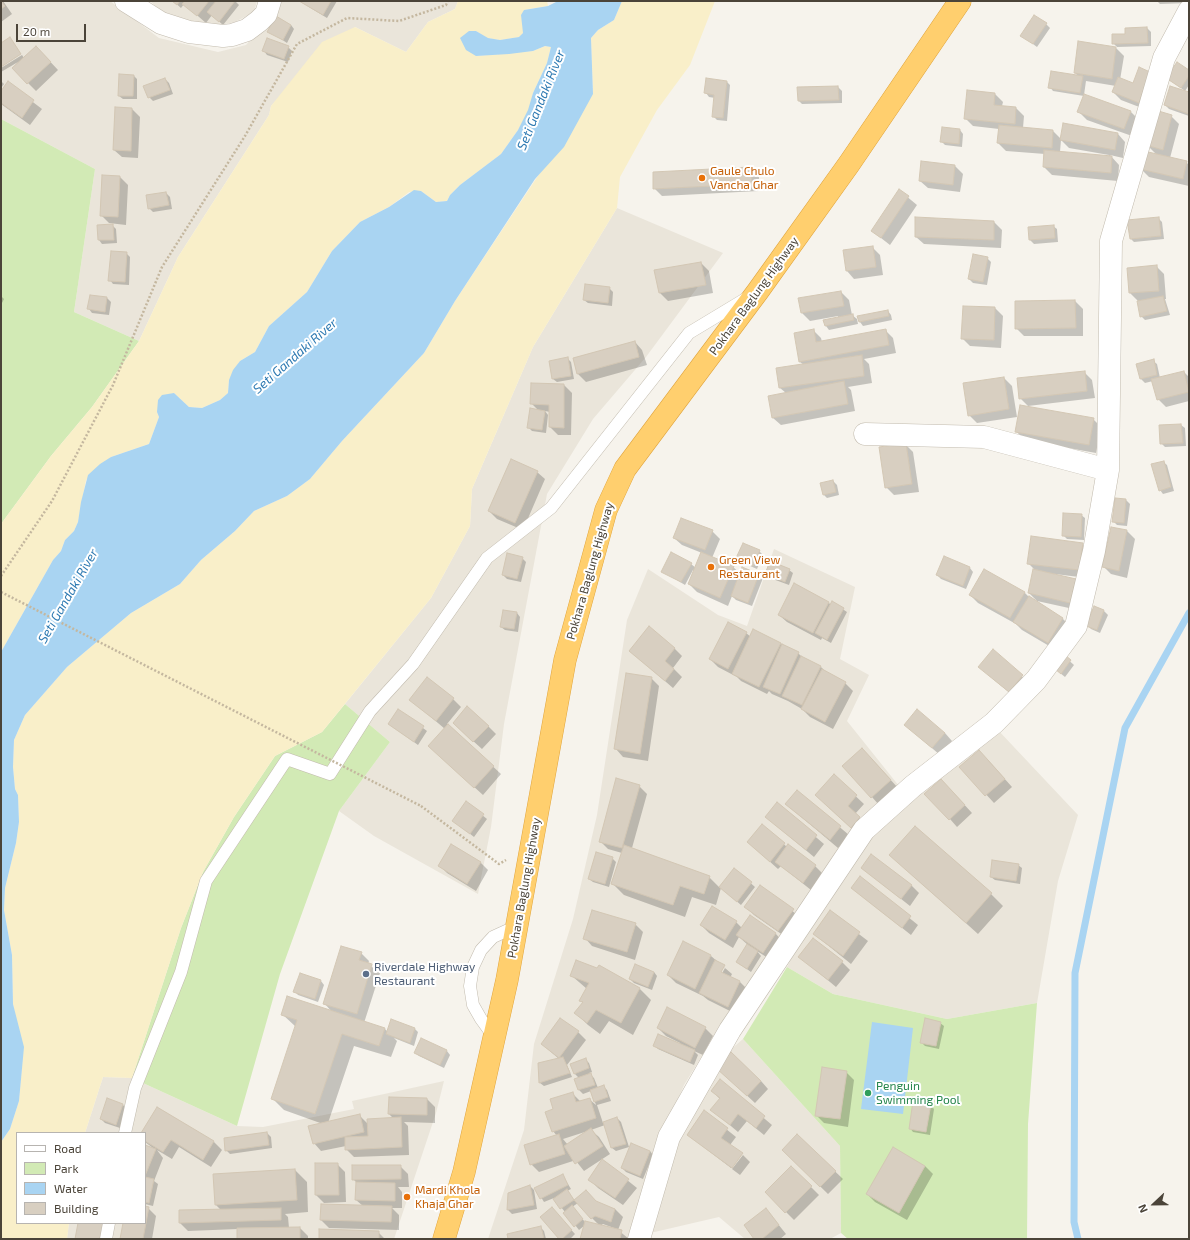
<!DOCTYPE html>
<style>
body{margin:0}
#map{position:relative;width:1190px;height:1240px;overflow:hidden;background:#f6f3ec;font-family:"Exo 2",sans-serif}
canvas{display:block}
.frame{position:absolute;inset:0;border:2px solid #4b4439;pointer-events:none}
.legend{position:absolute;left:16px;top:1132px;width:130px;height:92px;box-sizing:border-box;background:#fff;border:1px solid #b7b4b0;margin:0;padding:5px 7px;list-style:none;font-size:12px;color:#4b4439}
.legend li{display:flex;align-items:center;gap:8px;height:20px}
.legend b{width:20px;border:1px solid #b7b4b0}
.north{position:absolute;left:1134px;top:1184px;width:40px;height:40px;-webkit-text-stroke:3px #fff;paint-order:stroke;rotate:248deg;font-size:11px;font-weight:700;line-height:16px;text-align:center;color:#4b4439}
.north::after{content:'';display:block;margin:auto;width:14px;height:18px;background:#4b4439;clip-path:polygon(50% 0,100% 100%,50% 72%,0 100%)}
.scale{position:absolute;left:16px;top:24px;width:70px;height:18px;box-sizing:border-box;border:2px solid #4b4439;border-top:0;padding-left:5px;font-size:12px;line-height:14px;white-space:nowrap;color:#4b4439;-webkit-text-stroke:3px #fff;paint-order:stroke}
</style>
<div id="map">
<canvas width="1190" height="1240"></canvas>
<div class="frame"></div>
<ul class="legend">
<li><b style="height:5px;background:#fff"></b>Road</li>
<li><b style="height:11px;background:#d2eab5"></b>Park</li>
<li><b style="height:11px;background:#a9d4f2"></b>Water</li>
<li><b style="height:11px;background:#d8cfc1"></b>Building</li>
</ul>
<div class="north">N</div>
<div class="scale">20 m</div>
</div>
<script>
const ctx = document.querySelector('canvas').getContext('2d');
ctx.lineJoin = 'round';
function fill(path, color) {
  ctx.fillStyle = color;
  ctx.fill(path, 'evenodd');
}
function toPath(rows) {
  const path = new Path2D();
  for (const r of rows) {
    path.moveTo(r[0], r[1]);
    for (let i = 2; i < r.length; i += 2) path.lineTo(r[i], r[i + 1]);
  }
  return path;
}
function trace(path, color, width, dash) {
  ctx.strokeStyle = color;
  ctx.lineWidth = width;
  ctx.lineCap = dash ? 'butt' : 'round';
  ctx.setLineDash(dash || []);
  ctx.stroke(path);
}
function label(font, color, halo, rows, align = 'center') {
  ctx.font = font + ' "Exo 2",sans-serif';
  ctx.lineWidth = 4;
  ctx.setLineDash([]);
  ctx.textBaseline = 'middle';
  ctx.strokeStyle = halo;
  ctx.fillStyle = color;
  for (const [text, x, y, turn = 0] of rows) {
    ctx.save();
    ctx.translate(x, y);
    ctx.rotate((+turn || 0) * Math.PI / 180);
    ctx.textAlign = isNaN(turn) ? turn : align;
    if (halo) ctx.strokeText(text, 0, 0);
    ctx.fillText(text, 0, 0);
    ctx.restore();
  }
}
fill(toPath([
 [1,1,110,1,159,38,218,52,246,45,278,8,277,1,458,1,455,9,428,22,406,52,355,27,271,106,269,115,178,257,139,341,74,312,95,169,1,119],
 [150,1,257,1,254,12,235,22,211,27,166,16],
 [617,208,723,253,646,357,593,419,547,494,504,724,491,827,478,894,374,836,339,811,390,742,345,704,431,598,470,526,472,489,533,347],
 [774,549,855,587,840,659,869,675,847,721,899,786,729,1012,684,1085,658,1147,629,1239,488,1239,524,1130,534,1044,573,919,597,815,627,620,648,569,718,615,747,626],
 [997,729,1078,815,1058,881,1037,1003,947,1019,833,994,787,967,804,934,865,836],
 [743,1039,840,1146,841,1233,830,1239,745,1239,719,1217,646,1234,681,1131,715,1063],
 [103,1077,132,1078,237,1126,263,1127,354,1109,352,1101,444,1081,436,1113,394,1239,67,1239,69,1223,145,1223,145,1133,85,1133]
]), '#eae5da');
fill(toPath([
 [1,119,95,169,74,312,139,341,92,407,51,456,1,524],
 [345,704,390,742,339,811,280,974,237,1126,132,1078,181,928,203,872,234,817,275,756,322,732],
 [787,967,833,994,947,1019,1037,1003,1028,1124,1027,1239,848,1239,841,1233,840,1146,743,1039]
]), '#d2eab5');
fill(toPath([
 [458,1,547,1,548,6,524,10,523,33,520,37,500,40,487,38,476,31,476,56,533,51,545,46,551,47,547,63,533,93,529,110,518,130,501,154,460,185,450,195,447,201,436,202,421,191,409,192,389,207,360,222,332,251,307,292,269,326,255,352,240,361,229,380,228,393,220,400,202,408,189,407,174,393,157,412,159,417,149,444,111,457,86,480,78,522,74,531,65,540,61,551,53,560,1,652,1,524,51,456,92,407,139,341,178,257,269,115,271,106,322,42,355,27,406,52,428,22,455,9],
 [622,1,715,1,690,65,657,110,620,177,617,208,533,347,472,489,470,526,431,598,322,732,275,756,234,817,203,872,181,928,132,1078,103,1077,85,1133,17,1133,17,1223,69,1223,67,1239,1,1239,1,1142,10,1129,19,1101,23,1054,13,1004,12,955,4,910,5,888,16,843,19,822,18,795,15,789,13,767,14,740,25,715,67,667,131,613,180,584,201,560,235,531,254,511,287,496,310,479,342,441,424,353,455,301,593,93,591,38,598,30,614,20]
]), '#f9efc9');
fill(toPath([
 [558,1,622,1,614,20,598,30,591,38,593,94,564,147,535,179,455,301,424,353,342,441,310,479,287,496,254,511,235,531,201,560,180,584,131,613,67,667,25,715,14,740,13,767,15,789,18,795,19,822,16,843,5,888,4,910,12,955,13,1004,24,1047,19,1101,10,1129,1,1142,1,652,53,560,61,551,65,540,74,531,78,522,81,502,88,475,100,464,111,457,149,444,159,417,157,412,158,400,162,395,174,393,189,407,202,408,220,400,228,393,229,380,233,370,240,361,255,352,269,326,307,292,332,251,360,222,389,207,414,190,421,191,436,202,447,201,450,195,460,185,501,154,518,130,528,110,533,93,547,63,551,47,545,46,533,51,509,54,476,56,466,50,460,38,469,31,476,31,488,38,500,40,519,37,523,33,521,15,524,10,548,6],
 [872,1022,913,1028,903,1114,861,1109]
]), '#a9d4f2');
fill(toPath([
 [1,1,3,1,12,14,1,22],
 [173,1,235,1,239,5,223,25,212,15,206,23,184,4,181,8],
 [299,1,337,1,327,18],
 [1157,1,1189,1,1189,3,1160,4],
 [1046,24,1050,28,1037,47,1022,36],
 [291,25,294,29,287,43,269,31],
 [1147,28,1151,32,1151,46,1117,47,1113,43,1126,35],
 [288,47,292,51,288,62,267,55,264,51],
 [1116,48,1124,56,1120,80,1133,84,1139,69,1147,110,1121,100,1113,92,1116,86,1086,81,1084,95,1130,111,1138,119,1132,136,1087,120,1079,112,1084,96,1053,91,1050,87,1079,77,1075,73],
 [22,55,24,58,44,55,58,70,36,91,13,68,18,62,1,72,1,68],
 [1189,71,1189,85,1185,91,1167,78],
 [134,76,137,79,137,99,123,99,119,96],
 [165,79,169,83,173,94,153,101,149,97],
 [1,81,4,84,1,88],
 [727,82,730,85,727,121,717,120,713,116,715,98,709,97,706,93],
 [8,83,42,109,30,125,1,104,1,93],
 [838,87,842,91,842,103,802,104,798,100,798,88],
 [995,94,1003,102,1002,106,1016,108,1024,116,1023,128,1053,131,1061,139,1118,134,1125,142,1123,158,1110,155,1119,165,1118,181,1052,175,1044,167,1045,154,1006,151,998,143,999,129,973,126,965,118],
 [1061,140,1069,148,1109,155,1109,157,1060,152],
 [1189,94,1189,116,1169,109,1165,105],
 [116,108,132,109,140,117,138,158,122,157,114,150],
 [1171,116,1179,124,1170,158,1186,162,1189,165,1189,186,1149,177,1141,169,1157,155,1147,145],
 [960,130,963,134,962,147,945,145,941,141],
 [922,162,955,166,963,174,960,192,928,188,920,181],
 [751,168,759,176,759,191,662,196,654,188],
 [120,177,128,185,126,225,109,223,101,215],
 [899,190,917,205,890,245,872,231],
 [166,193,170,197,172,209,153,212,149,208],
 [1158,218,1162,222,1164,239,1134,242,1131,239],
 [994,222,1002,230,1001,248,924,244,916,237],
 [112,225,116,229,117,243,102,244,99,240,98,226],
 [1053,226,1057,229,1058,242,1034,244,1030,240,1029,228],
 [872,247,880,255,883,275,854,279,847,271,844,251],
 [126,253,130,257,129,285,113,284,110,280],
 [987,258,991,262,987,285,973,283,969,279],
 [701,263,709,271,713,293,668,301,660,293,655,271],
 [1156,266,1164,274,1166,299,1165,299,1170,315,1145,320,1141,316,1139,302,1130,293,1128,269],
 [609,288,613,292,612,306,588,303,584,300],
 [841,292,849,300,852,315,857,319,858,324,829,330,826,326,838,318,838,316,810,321,802,313],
 [1,296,4,299,1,305],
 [90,296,107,298,111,302,109,315,92,313,89,309],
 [1075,301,1083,309,1083,336,1024,336,1016,328],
 [995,308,1003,316,1001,348,970,346,962,338],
 [888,311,891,315,892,320,863,326,860,322],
 [813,330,821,338,822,342,885,330,893,338,896,353,864,359,869,364,872,383,848,387,851,390,855,411,781,425,773,418,786,393,780,388,777,369,804,365,800,362],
 [635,342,642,350,647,365,586,382,578,374,574,358],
 [568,359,571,362,574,379,557,382,553,379],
 [1153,361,1157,364,1160,378,1184,372,1189,377,1189,401,1166,407,1158,399,1153,381,1145,383,1141,379,1137,364],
 [1084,372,1092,380,1095,398,1028,406,1020,398],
 [1004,378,1012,386,1017,417,977,423,969,415],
 [564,385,572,393,571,435,558,435,550,427,550,412,545,411,548,415,546,433,532,431,528,427,539,411,531,403],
 [1093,419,1101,427,1096,453,1024,440,1017,432],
 [1181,425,1185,428,1186,446,1165,447,1161,443],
 [905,444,913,452,919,492,894,495,886,487],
 [1163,462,1167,465,1174,491,1163,494,1160,490],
 [537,472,545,479,523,530,497,519,489,511],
 [833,481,837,485,839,495,827,498,824,495],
 [1115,499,1126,500,1130,504,1127,526,1117,525,1113,521],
 [1081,515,1085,518,1084,540,1067,539,1063,535],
 [1112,528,1127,531,1135,539,1127,578,1111,574,1104,567],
 [712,531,720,539,712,558,733,567,741,574,743,569,759,575,763,578,752,606,736,600,732,596,728,606,697,592,689,584,695,571,693,570,685,585,662,571,691,564,696,568,702,553,682,545,674,538],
 [1082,544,1090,552,1087,578,1055,574,1055,575,1075,580,1078,610,1037,601,1029,593,1034,569,1028,563],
 [759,551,763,555,757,569,741,562,737,558],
 [522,558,526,562,521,582,507,579,503,575],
 [970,568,973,572,966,589,941,579,937,575],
 [789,570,793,573,789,585,770,578,766,574],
 [1024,592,1031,599,1062,618,1070,626,1056,650,1022,630,1016,624,978,603,970,595],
 [832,602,847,612,831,643,822,638,821,640,787,622,779,615,829,603,831,605],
 [1094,607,1104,611,1108,615,1100,633,1091,629,1087,625],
 [517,613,520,617,518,632,505,630,501,627],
 [746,633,751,637,780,643,798,653,804,659,820,666,827,673,845,683,853,691,833,729,810,717,802,709,788,701,772,694,769,691,767,694,741,681,737,677,718,667,710,659],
 [674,648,682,656,673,668,682,677,673,688,630,651],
 [993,650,1030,684,1017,699,987,674],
 [1065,657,1074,665,1065,677,1060,673],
 [651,678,659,686,648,761,623,757,616,749],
 [453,699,461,707,447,724,501,774,483,795,438,754,445,729,411,700],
 [399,710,427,731,418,745,389,724],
 [905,725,945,733,952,741,940,755],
 [488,726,496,734,482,749,462,731],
 [870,757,898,788,879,805,872,797],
 [987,759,1012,787,994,803,961,767],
 [834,776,864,804,855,814,867,826,859,835,824,803],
 [639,786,647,794,632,848,709,877,720,888,735,869,755,887,741,905,721,888,716,905,692,897,685,917,624,895,612,883,622,853,608,849,600,841],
 [949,788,972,813,957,827,950,819],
 [797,791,849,835,838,848,786,804],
 [467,803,487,819,474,837,454,821],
 [777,804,824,844,814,857,766,817],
 [762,825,787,847,815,866,823,874,811,890,781,866,778,869,748,842],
 [890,855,991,894,1003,906,978,934],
 [612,858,616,862,609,887,593,882,589,879],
 [480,862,488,870,476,891,447,873,439,865],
 [1018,865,1022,868,1020,884,995,880,991,877],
 [862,868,911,885,919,893,910,906],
 [860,878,918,925,911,935,852,888],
 [761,886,801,918,787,938,754,915,746,907],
 [830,912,868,941,851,964,814,934],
 [750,917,776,934,783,942,771,960,757,951,761,956,751,972,737,962,748,945,739,937,733,948,709,933,701,925,736,922,742,928],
 [635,924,643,932,635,960,592,946,585,938],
 [684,942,711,956,732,974,730,978,740,982,748,990,736,1014,708,1000,703,996,676,983,668,975],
 [723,967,725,968,720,977,718,977],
 [361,953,369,961,368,964,380,973,364,1023,385,1029,388,1032,392,1020,415,1029,418,1032,414,1046,394,1038,397,1041,391,1057,354,1046,328,1123,359,1115,368,1124,394,1119,389,1114,427,1099,435,1107,435,1123,404,1122,408,1126,409,1155,354,1157,346,1149,346,1146,321,1151,314,1143,323,1124,284,1110,272,1098,296,1027,282,1014,333,1013,324,1003],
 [800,957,842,962,850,970,836,987],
 [654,972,657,976,652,990,634,983,630,979],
 [572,976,639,988,651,1000,633,1035,609,1021,600,1034,588,1025,576,1013,583,1003,581,1001,587,989],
 [321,981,324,985,318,1002,298,995,294,991],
 [667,1009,705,1028,713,1036,703,1055,694,1051,698,1055,694,1065,658,1049,654,1045,680,1045,680,1043,666,1036,658,1028],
 [940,1023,944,1026,939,1049,925,1046,921,1042],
 [578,1032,586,1040,567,1065,572,1077,544,1086,540,1083,539,1064,559,1059,542,1044],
 [422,1039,447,1051,450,1055,444,1068,419,1056,415,1053],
 [586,1060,589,1063,592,1072,589,1073,594,1078,598,1088,603,1086,607,1090,611,1101,597,1105,603,1123,617,1118,621,1122,629,1147,616,1151,612,1148,605,1125,591,1130,599,1137,610,1154,584,1171,572,1156,573,1161,539,1172,531,1164,557,1136,553,1131,555,1110,572,1093,581,1102,589,1099,596,1105,591,1091,583,1094,579,1090,576,1080,579,1078,574,1073],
 [588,1131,568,1145,563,1139],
 [846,1072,854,1080,848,1127,824,1123,816,1115],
 [725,1075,761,1081,768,1089,755,1103],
 [720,1081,772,1125,764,1135,747,1121,738,1132,712,1110,720,1099,712,1091],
 [108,1100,123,1105,127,1109,120,1128,105,1123,101,1119],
 [930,1105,934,1109,930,1135,913,1132,910,1128],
 [158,1108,214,1142,222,1150,211,1167,179,1147,172,1159,157,1150,163,1158,154,1181,158,1184,153,1206,145,1204,145,1146,153,1148,145,1142,145,1133,143,1133],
 [705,1112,736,1137,730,1145,741,1154,731,1168,688,1135],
 [267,1133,271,1137,272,1148,230,1154,226,1150],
 [797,1135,843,1179,828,1194,783,1150],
 [650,1151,653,1155,643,1179,626,1172,622,1168],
 [743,1155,750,1162,740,1175,732,1169],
 [602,1160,637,1188,623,1205,598,1188,590,1180],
 [337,1164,345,1172,346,1202,324,1203,316,1195],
 [400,1166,408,1174,409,1187,398,1187,402,1192,402,1208,392,1208,399,1215,399,1230,329,1228,321,1220,322,1205,363,1206,356,1200,357,1183,353,1179],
 [925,1166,933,1174,907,1220,875,1202,867,1194],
 [791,1167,819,1195,794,1220,766,1192],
 [295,1170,307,1182,308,1212,285,1214,288,1217,289,1228,300,1228,308,1236,308,1239,238,1239,238,1229,188,1231,180,1223,221,1210,216,1205,214,1175],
 [563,1176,571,1189,567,1191,575,1201,597,1203,615,1209,623,1217,618,1230,629,1239,581,1239,585,1225,579,1230,554,1198,544,1202,536,1189],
 [578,1203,592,1218,599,1225,585,1222,572,1207],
 [603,1224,614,1228,613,1229,600,1226],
 [530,1186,534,1190,537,1209,512,1214,508,1210,509,1193],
 [145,1208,148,1208,156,1216,152,1239,121,1239,124,1223,145,1223],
 [766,1209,786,1234,780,1239,756,1239],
 [555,1212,575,1234,570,1239,560,1239],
 [540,1227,544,1231,546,1239,509,1239],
 [378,1232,385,1239,320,1239]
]), '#0003');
trace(toPath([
 [1078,1239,1074,1222,1075,973,1125,728,1189,613]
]), '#a9d4f2', 7);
const building = toPath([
 [1,1,5,6,1,9,1,1],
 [172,1,180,1,177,5,172,1],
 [185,1,209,1,197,16,182,4,185,1],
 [216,1,235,1,219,22,207,12,216,1],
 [299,1,331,1,323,15,299,1],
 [1034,15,1047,23,1033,44,1020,36,1034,15],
 [276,16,291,25,283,40,267,32,276,16],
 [1147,27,1148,43,1112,44,1112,34,1125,34,1125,28,1147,27],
 [10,37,21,54,1,67,1,43,10,37],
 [267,38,289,46,284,59,262,51,267,38],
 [1078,41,1116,47,1112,79,1074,73,1078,41],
 [36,46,51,62,27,84,12,68,36,46],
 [1177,62,1189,70,1189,76,1181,88,1166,78,1177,62],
 [1139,67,1150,72,1139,103,1112,92,1118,77,1133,83,1139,67],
 [1051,71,1083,76,1080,93,1048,88,1051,71],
 [119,74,134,75,133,96,118,96,119,74],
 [165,78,170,90,148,98,143,86,165,78],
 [706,78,727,81,723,118,712,117,714,95,704,93,706,78],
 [8,81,34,100,22,118,1,103,1,91,8,81],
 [838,86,839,100,798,101,797,87,838,86],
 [1170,86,1189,92,1189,114,1164,105,1170,86],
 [967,90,995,93,994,105,1016,107,1015,124,964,119,967,90],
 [1084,94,1131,111,1124,129,1077,112,1084,94],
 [115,107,132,108,131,151,113,150,115,107],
 [1155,110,1172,115,1163,150,1146,145,1155,110],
 [1063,123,1118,133,1115,150,1060,140,1063,123],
 [999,125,1053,130,1052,148,997,143,999,125],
 [942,127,960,129,959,144,940,142,942,127],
 [1044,150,1112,156,1111,173,1043,167,1044,150],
 [1144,151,1187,161,1183,179,1140,169,1144,151],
 [921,161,955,165,953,185,919,181,921,161],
 [751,167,752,184,653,189,653,172,751,167],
 [102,175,120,176,118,217,100,216,102,175],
 [899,189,909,196,881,238,871,231,899,189],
 [166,192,169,205,148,209,146,195,166,192],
 [915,217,994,221,994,240,915,237,915,217],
 [1159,217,1161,236,1130,239,1127,220,1159,217],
 [113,224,114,240,98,240,97,225,113,224],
 [1054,225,1055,238,1029,240,1028,227,1054,225],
 [873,246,876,267,846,271,843,250,873,246],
 [111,251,127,252,125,282,108,281,111,251],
 [973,254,988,257,983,282,968,279,973,254],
 [701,262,706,285,659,293,654,270,701,262],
 [1157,265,1159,291,1129,293,1127,268,1157,265],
 [585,284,610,287,608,303,583,300,585,284],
 [841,291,844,306,801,313,798,298,841,291],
 [90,295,107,297,105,312,87,309,90,295],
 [1163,296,1167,311,1140,317,1137,301,1163,296],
 [1075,300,1076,328,1015,329,1015,301,1075,300],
 [963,306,995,307,994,340,961,339,963,306],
 [888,310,889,316,859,322,857,316,888,310],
 [853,314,854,320,825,326,823,320,853,314],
 [814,329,816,342,886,329,889,345,799,362,794,333,814,329],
 [635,341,639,357,577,374,573,358,635,341],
 [862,355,864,376,779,388,776,368,862,355],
 [568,357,571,376,552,379,549,361,568,357],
 [1154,359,1157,375,1140,379,1136,364,1154,359],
 [1085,371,1087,391,1019,399,1017,378,1085,371],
 [1184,371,1189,392,1157,400,1151,379,1184,371],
 [1004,377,1009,409,968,416,963,383,1004,377],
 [844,381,848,404,772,418,768,396,844,381],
 [531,383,564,384,564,428,549,427,549,405,530,404,531,383],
 [1020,405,1094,418,1089,445,1015,432,1020,405],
 [530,408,545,411,542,430,527,428,530,408],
 [1181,424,1183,443,1160,444,1159,425,1181,424],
 [906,443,912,484,885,488,879,447,906,443],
 [511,459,538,471,515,523,488,511,511,459],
 [1164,461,1171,487,1159,491,1151,464,1164,461],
 [833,480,836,492,823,495,820,483,833,480],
 [1115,498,1126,499,1124,523,1112,522,1115,498],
 [1063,513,1082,514,1081,537,1062,536,1063,513],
 [681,518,713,530,705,550,673,538,681,518],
 [1111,527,1127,530,1119,571,1102,567,1111,527],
 [1031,536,1083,543,1079,570,1027,564,1031,536],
 [743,543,760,550,753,566,736,558,743,543],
 [671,552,692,563,681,582,661,572,671,552],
 [701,552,734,566,720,598,688,584,701,552],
 [507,553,523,557,517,579,502,575,507,553],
 [944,556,970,567,963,586,936,575,944,556],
 [770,561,790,569,785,582,765,574,770,561],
 [742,567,759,574,748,603,731,596,742,567],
 [984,569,1025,592,1010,618,969,595,984,569],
 [1033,569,1076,579,1070,603,1028,593,1033,569],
 [794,583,829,602,813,633,778,615,794,583],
 [1029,596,1063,618,1048,643,1013,622,1029,596],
 [832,601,844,608,827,640,815,633,832,601],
 [1094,606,1104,610,1097,630,1086,626,1094,606],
 [503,610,517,612,514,629,500,627,503,610],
 [728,622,747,632,728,669,709,659,728,622],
 [649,626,675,648,665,661,674,669,665,681,629,651,649,626],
 [753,629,781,643,759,687,732,674,753,629],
 [782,644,799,652,780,694,763,687,782,644],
 [993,649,1023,675,1009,692,978,667,993,649],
 [1065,655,1071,660,1061,674,1055,669,1065,655],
 [801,656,821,666,802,705,782,696,801,656],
 [822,669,846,682,825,722,801,709,822,669],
 [626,673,652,677,640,754,614,749,626,673],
 [427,677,454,698,436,721,409,700,427,677],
 [467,706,489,726,473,742,453,723,467,706],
 [398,709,424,726,414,742,388,724,398,709],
 [917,709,945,733,932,748,904,725,917,709],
 [448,724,494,766,474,788,428,746,448,724],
 [862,748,891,780,871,798,842,766,862,748],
 [979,750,1005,779,985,796,959,767,979,750],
 [834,774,857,795,848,806,860,817,851,828,815,795,834,774],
 [616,778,640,785,622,848,599,842,616,778],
 [941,779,965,805,949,820,924,794,941,779],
 [797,790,841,826,830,840,785,804,797,790],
 [466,801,484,814,470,834,452,821,466,801],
 [777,802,817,835,806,850,765,817,777,802],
 [762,824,785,843,770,862,747,842,762,824],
 [915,826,992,893,966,923,889,855,915,826],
 [451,844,481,862,467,884,438,866,451,844],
 [788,844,816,865,803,883,775,862,788,844],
 [624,845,710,876,704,894,680,886,673,905,611,884,624,845],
 [596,852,613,857,605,884,588,879,596,852],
 [871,854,912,885,901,899,861,868,871,854],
 [992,860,1019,864,1016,881,990,877,992,860],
 [734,868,752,882,737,902,719,887,734,868],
 [860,876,911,916,902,928,851,888,860,876],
 [760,885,794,909,778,931,744,907,760,885],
 [712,906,737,921,725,940,700,925,712,906],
 [592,910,636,923,627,952,583,939,592,910],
 [830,910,860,932,843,956,813,934,830,910],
 [750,915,776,933,763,953,736,935,750,915],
 [813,938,843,961,828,980,798,957,813,938],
 [683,941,711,955,695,989,667,975,683,941],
 [747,944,758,951,747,969,736,962,747,944],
 [341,946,362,952,359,960,372,964,357,1014,323,1004,341,946],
 [576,960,597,968,599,965,640,988,621,1023,596,1010,587,1023,574,1013,583,1002,579,1001,589,983,570,976,576,960],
 [715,960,725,965,721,972,740,981,728,1007,699,993,715,960],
 [635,964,654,972,648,987,629,979,635,964],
 [300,973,321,980,315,999,293,992,300,973],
 [287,996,385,1028,379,1046,342,1034,315,1114,271,1099,297,1020,281,1015,287,996],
 [667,1007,706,1027,695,1048,657,1028,667,1007],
 [560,1018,579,1031,559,1058,541,1044,560,1018],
 [925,1018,941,1022,936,1046,920,1043,925,1018],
 [391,1019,415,1028,410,1043,386,1034,391,1019],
 [658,1034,695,1050,690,1062,653,1046,658,1034],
 [421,1038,447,1050,440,1065,414,1053,421,1038],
 [731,1052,761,1081,747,1096,716,1068,731,1052],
 [563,1057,570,1073,539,1083,538,1063,563,1057],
 [586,1058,589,1068,574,1074,570,1064,586,1058],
 [822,1067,847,1071,840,1119,815,1116,822,1067],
 [591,1073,595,1085,578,1090,574,1079,591,1073],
 [720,1079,765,1116,756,1128,738,1114,730,1125,710,1110,720,1098,711,1091,720,1079],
 [604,1085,608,1097,594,1102,590,1090,604,1085],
 [573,1092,576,1102,590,1098,596,1118,552,1132,545,1112,553,1109,550,1099,573,1092],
 [389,1097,427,1098,427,1115,388,1114,389,1097],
 [107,1098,123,1104,116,1125,100,1119,107,1098],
 [913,1101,931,1104,926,1132,909,1129,913,1101],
 [157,1107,214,1141,203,1160,171,1140,163,1152,145,1141,145,1133,141,1133,157,1107],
 [704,1110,728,1128,721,1138,743,1153,732,1168,687,1135,704,1110],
 [360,1114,364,1132,313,1144,308,1126,360,1114],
 [401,1117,402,1147,345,1150,345,1137,368,1136,367,1119,401,1117],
 [617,1117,626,1144,611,1148,603,1122,617,1117],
 [591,1128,603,1146,575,1164,564,1146,591,1128],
 [267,1132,269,1145,225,1151,224,1138,267,1132],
 [559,1134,565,1154,530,1165,524,1145,559,1134],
 [797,1134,836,1171,820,1187,782,1150,797,1134],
 [631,1143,650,1151,640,1176,621,1168,631,1143],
 [145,1145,156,1149,145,1176,145,1145],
 [893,1147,925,1166,899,1213,866,1194,893,1147],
 [602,1159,629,1179,615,1198,588,1180,602,1159],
 [315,1163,338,1163,339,1195,315,1195,315,1163],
 [352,1165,401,1165,401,1179,352,1180,352,1165],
 [791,1166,812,1186,785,1213,765,1192,791,1166],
 [295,1169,297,1200,215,1205,213,1174,295,1169],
 [563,1174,568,1185,540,1199,534,1188,563,1174],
 [145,1177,154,1179,149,1203,145,1202,145,1177],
 [356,1182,395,1183,395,1201,355,1200,356,1182],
 [530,1185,534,1205,507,1210,508,1193,530,1185],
 [567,1189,574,1200,560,1209,553,1199,567,1189],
 [586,1190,596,1201,615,1209,611,1222,595,1216,591,1219,574,1200,586,1190],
 [321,1204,392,1206,391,1222,320,1220,321,1204],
 [572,1205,583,1219,574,1227,563,1213,572,1205],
 [145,1206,149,1207,143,1239,120,1239,123,1223,145,1223,145,1206],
 [552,1207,572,1230,562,1239,559,1239,540,1217,552,1207],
 [281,1208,281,1220,179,1223,179,1210,281,1208],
 [766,1208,779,1225,762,1239,754,1239,744,1225,766,1208],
 [585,1221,622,1230,620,1239,580,1239,585,1221],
 [78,1223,105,1223,102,1239,75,1239,78,1223],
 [541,1226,544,1239,508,1239,507,1234,541,1226],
 [300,1227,300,1239,237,1239,237,1228,300,1227],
 [319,1229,379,1231,379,1239,319,1239,319,1229]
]);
fill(building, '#d8cfc1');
trace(building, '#d3c7b4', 1);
const lane = toPath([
 [494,1037,481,1019,473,1005,470,986,473,967,481,950,493,937,517,926],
 [125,1133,135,1088,181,972,206,881,287,759,330,774,370,711,413,664,487,558,551,508,689,333,747,298],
 [106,1239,109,1223]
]);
const street = toPath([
 [126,1,161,23,189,32,223,36,232,35,247,30,259,21,266,14,270,1],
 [865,434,984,437,1108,470],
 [639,1239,669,1137,730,1030,864,830,913,786,994,723,1036,680,1076,626,1094,551,1108,470,1111,241,1164,58,1189,11]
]);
const highway = toPath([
 [444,1239,464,1172,507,980,565,660,606,510,625,469,758,291,849,164,960,1]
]);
trace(lane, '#c2bbae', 13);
trace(street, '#c2bbae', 23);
trace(highway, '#e0a43c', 23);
trace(toPath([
 [1,576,52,501,113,385,162,267,245,136,297,44,347,18,399,21,446,5,448,1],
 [421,806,499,864,506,860]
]), '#c4b79f', 2.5, [2, 2]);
trace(lane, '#fff', 12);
trace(street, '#fff', 22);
trace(highway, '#ffcf6e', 22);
trace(toPath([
 [1,592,421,806]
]), '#c4b79f', 2.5, [2, 2]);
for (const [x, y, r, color] of [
 [702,178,4,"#e8710a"],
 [711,567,4,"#e8710a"],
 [366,974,4,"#5c6f8a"],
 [868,1093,4,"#2e9e5b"],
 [407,1197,4,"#e8710a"]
]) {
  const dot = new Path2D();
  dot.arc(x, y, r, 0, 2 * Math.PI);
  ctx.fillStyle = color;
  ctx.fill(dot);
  trace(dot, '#fff', 1.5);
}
label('12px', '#c56008', '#fff', [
 ["Gaule Chulo",710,171],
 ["Vancha Ghar",710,185],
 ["Green View",719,560],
 ["Restaurant",719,574],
 ["Mardi Khola",415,1190],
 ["Khaja Ghar",415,1204]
], 'left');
label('12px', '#4b4439', '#fff', [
 ["Pokhara Baglung Highway",754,296,-54],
 ["Pokhara Baglung Highway",590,571,-74],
 ["Pokhara Baglung Highway",524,888,-80]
]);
label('12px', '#4e5e75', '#fff', [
 ["Riverdale Highway",374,967],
 ["Restaurant",374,981]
], 'left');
label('12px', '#27864d', '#fff', [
 ["Penguin",876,1086],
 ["Swimming Pool",876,1100]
], 'left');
label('italic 13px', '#2e7ab2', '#fff', [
 ["Seti Gandaki River",541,100,-68],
 ["Seti Gandaki River",295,356,-41],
 ["Seti Gandaki River",68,596,-60]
]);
</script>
